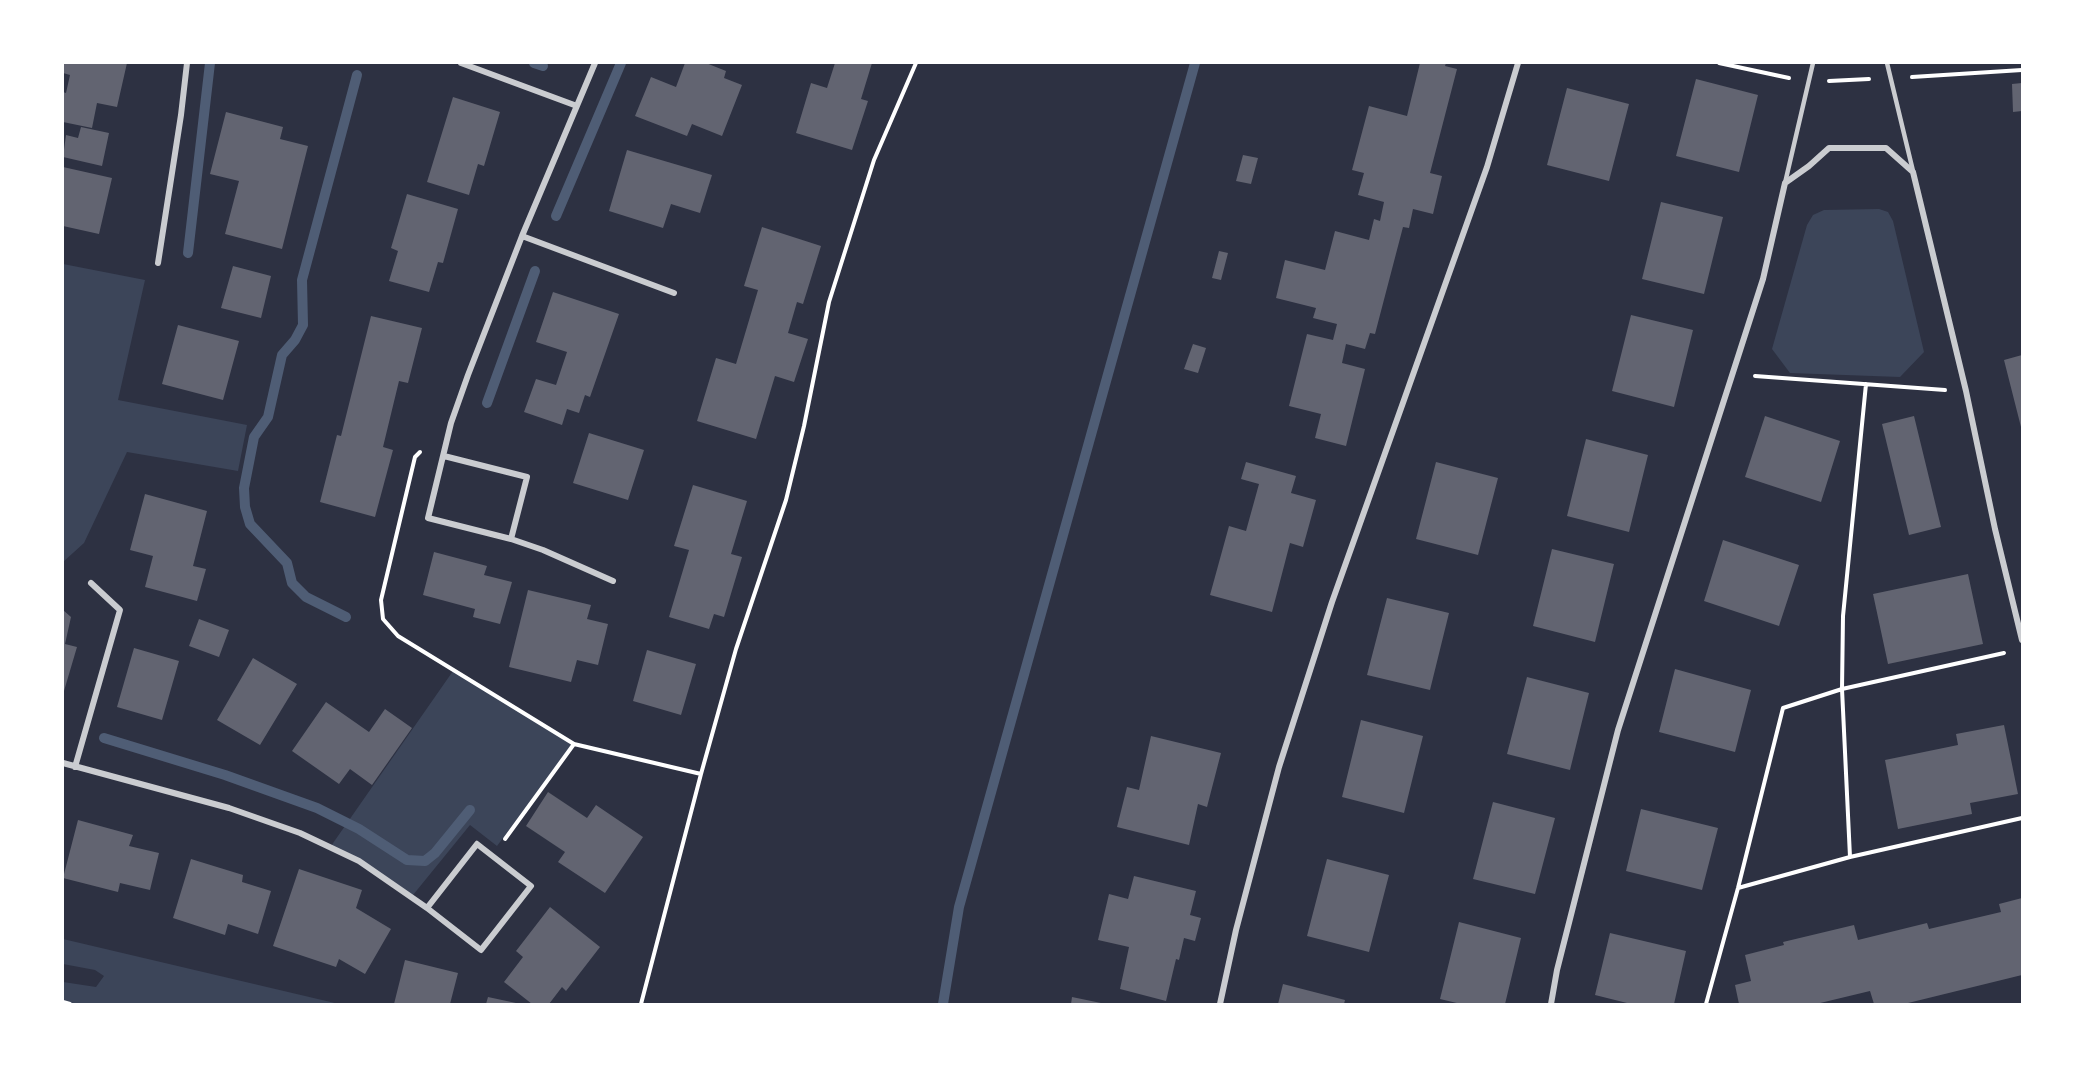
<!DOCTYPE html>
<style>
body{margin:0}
#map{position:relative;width:2085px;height:1067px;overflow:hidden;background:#2d3142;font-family:Ubuntu,sans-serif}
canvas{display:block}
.frame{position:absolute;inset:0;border:64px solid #fff;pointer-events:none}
</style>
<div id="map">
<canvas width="2085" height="1067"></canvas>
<div class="frame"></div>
</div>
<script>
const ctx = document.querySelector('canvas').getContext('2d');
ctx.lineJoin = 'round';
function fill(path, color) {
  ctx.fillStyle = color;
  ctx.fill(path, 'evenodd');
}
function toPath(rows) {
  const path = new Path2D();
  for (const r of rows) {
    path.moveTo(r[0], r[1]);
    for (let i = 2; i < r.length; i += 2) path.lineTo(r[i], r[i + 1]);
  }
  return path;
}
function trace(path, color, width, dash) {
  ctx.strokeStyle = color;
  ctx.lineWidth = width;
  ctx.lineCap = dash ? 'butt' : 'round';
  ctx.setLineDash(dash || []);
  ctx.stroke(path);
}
fill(toPath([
 [1879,209,1888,212,1893,221,1924,352,1900,377,1790,373,1772,349,1807,225,1813,215,1824,210],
 [63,264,145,280,118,400,247,425,238,471,127,452,84,543,63,562],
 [453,671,573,744,497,846,470,825,413,895,331,846],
 [63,939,339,1004,72,1004,63,1002,63,982,96,987,104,976,95,970,63,964]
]), '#3c4559');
trace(toPath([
 [534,63,543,66],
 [556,216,621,63],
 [188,253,210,63],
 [487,403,535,271],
 [346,617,306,597,292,583,287,563,250,524,245,507,244,488,254,437,268,417,282,355,295,340,303,325,302,280,357,75],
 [104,738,225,775,317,808,359,829,407,860,425,861,435,853,470,810],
 [943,1004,959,907,1195,63]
]), '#4f5d75', 10);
fill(toPath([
 [63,63,127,63,117,107,97,103,92,128,63,122,63,92,66,93,70,75,63,73],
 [685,63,706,63,726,71,724,78,742,85,722,136,692,124,687,136,635,116,651,77,676,87],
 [835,63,872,63,861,99,868,101,852,150,796,133,811,83,827,88],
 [1420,63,1446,63,1445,66,1457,69,1430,173,1442,176,1433,214,1413,209,1409,228,1403,227,1375,334,1370,333,1365,349,1346,344,1342,363,1365,369,1346,446,1315,438,1321,414,1289,406,1307,334,1333,340,1337,324,1313,318,1316,308,1276,298,1285,260,1325,270,1335,231,1369,240,1374,219,1380,221,1384,202,1358,195,1364,173,1352,170,1369,106,1407,116],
 [1696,79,1758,95,1739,172,1676,156],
 [2022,83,2022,111,2013,112,2012,84],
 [1567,88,1629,104,1609,181,1547,165],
 [453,97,500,112,484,166,478,164,469,195,427,182],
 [226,112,283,127,280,139,308,146,282,249,225,234,239,181,210,174],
 [81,127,109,133,102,166,63,157,66,135,78,138],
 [627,150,712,175,700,213,671,204,663,228,609,211],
 [1243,155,1258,158,1251,184,1236,181],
 [63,167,112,178,99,234,63,226],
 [407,194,458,209,443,263,438,262,429,292,389,281,398,251,391,248],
 [1661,202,1723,217,1704,294,1642,279],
 [762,227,821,246,803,304,797,302,788,333,808,339,794,382,775,376,756,439,697,421,716,358,736,364,758,290,744,286],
 [1219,251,1228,253,1221,280,1212,278],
 [233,266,271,276,261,318,221,308],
 [553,292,619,314,590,397,585,395,579,413,567,409,562,425,524,412,536,379,556,385,567,352,536,342],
 [1631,315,1693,330,1674,407,1612,391],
 [371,316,422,328,408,383,399,381,383,447,393,450,375,517,320,502,337,435,341,436],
 [178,325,239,341,223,400,162,384],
 [1193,344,1206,348,1198,373,1184,369],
 [2022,355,2022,426,2021,427,2004,360],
 [1765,416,1840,441,1821,502,1745,477],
 [1914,416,1941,527,1909,535,1882,424],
 [589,433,644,450,628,500,573,483],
 [1586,439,1648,455,1629,532,1567,516],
 [1246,462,1296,476,1291,493,1316,500,1303,547,1290,543,1272,612,1210,595,1229,526,1246,531,1259,484,1241,479],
 [1436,462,1498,478,1478,555,1416,539],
 [693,485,747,501,731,554,742,557,724,617,714,614,709,629,669,617,689,550,674,546],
 [145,494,207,511,193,566,206,569,197,601,145,587,153,556,130,550],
 [1723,540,1799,565,1779,626,1704,601],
 [1552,549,1614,564,1595,642,1533,626],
 [434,552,487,566,484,575,512,582,500,624,473,617,475,609,423,595],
 [1968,574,1983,644,1888,664,1873,594],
 [528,590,591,605,587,619,608,624,598,665,577,660,571,682,509,667],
 [1387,598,1449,613,1430,690,1367,675],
 [63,610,71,617,65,644,77,647,64,691],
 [199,619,229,630,219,657,189,646],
 [134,648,179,661,162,720,117,707],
 [647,650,696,664,681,715,633,701],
 [253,658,297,684,260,745,217,720],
 [1675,669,1751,690,1735,752,1659,732],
 [1527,677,1589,693,1570,770,1507,754],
 [326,702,369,732,385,709,412,728,372,785,350,769,339,784,292,751],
 [1361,720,1423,736,1404,813,1342,797],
 [2004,725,2018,794,1970,803,1972,814,1898,829,1885,760,1958,745,1956,734],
 [1151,736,1221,753,1207,807,1198,804,1189,845,1117,827,1127,787,1139,790],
 [548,792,587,818,596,805,643,837,605,893,558,862,565,852,526,826],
 [1493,802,1555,818,1535,894,1473,879],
 [1641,809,1718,828,1702,890,1626,871],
 [78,820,133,835,129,846,159,853,150,890,120,883,118,892,63,878],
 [191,859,243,875,242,882,271,891,258,934,228,924,225,935,173,918],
 [1327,859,1389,875,1369,952,1307,936],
 [299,869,362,890,356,908,391,929,365,974,339,959,336,967,273,946],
 [1134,876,1196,891,1190,915,1201,918,1195,941,1184,938,1179,960,1176,959,1166,1001,1120,989,1129,947,1098,940,1109,894,1128,899],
 [2022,898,2022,975,1904,1004,1874,1004,1870,991,1816,1004,1739,1004,1735,985,1751,981,1745,955,1784,945,1783,942,1854,925,1858,940,1927,923,1929,929,2001,912,1999,904],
 [550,907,600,947,566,991,562,987,549,1004,532,1004,504,982,523,957,516,951],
 [1459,922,1521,938,1505,1004,1461,1004,1440,999],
 [1610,933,1686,951,1674,1004,1631,1004,1595,995],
 [405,960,458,973,450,1004,394,1004],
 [1283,984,1345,1000,1344,1004,1278,1004],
 [488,997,516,1003,516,1004,486,1004],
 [1072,997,1101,1003,1101,1004,1071,1004]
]), '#626471');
trace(toPath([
 [1719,63,1789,78],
 [1912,77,2022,70],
 [1829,81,1869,79],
 [1755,376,1945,390],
 [420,452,415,457,381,600,383,619,398,636,574,744,505,839],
 [574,744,701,774],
 [1850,857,2022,818],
 [1738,888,1850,857,1842,689,1843,616,1866,384],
 [63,1002,70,1004],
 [641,1004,701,774,736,649,786,500,804,426,829,302,874,160,916,63],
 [1706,1004,1738,888,1783,708,1842,689,2004,653]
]), '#fff', 4);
trace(toPath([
 [1887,63,1913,171],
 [1785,183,1813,63]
]), '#caccd0', 4.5);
trace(toPath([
 [461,63,577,106],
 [522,236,674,293],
 [158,263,181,115,187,63],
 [444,456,527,477,511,539,428,518,451,423,468,375,522,236,595,63],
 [511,539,543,550,613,581],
 [63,763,229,808,300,833,359,861,427,908],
 [75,767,120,610,91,583],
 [477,844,531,886,481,950,427,908,477,844],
 [1220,1004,1236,930,1279,767,1332,602,1487,167,1518,63],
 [1551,1004,1557,970,1618,730,1763,279,1785,183,1809,166,1829,148,1886,148,1913,172,1966,391,1995,529,2022,640]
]), '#caccd0', 6);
</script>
